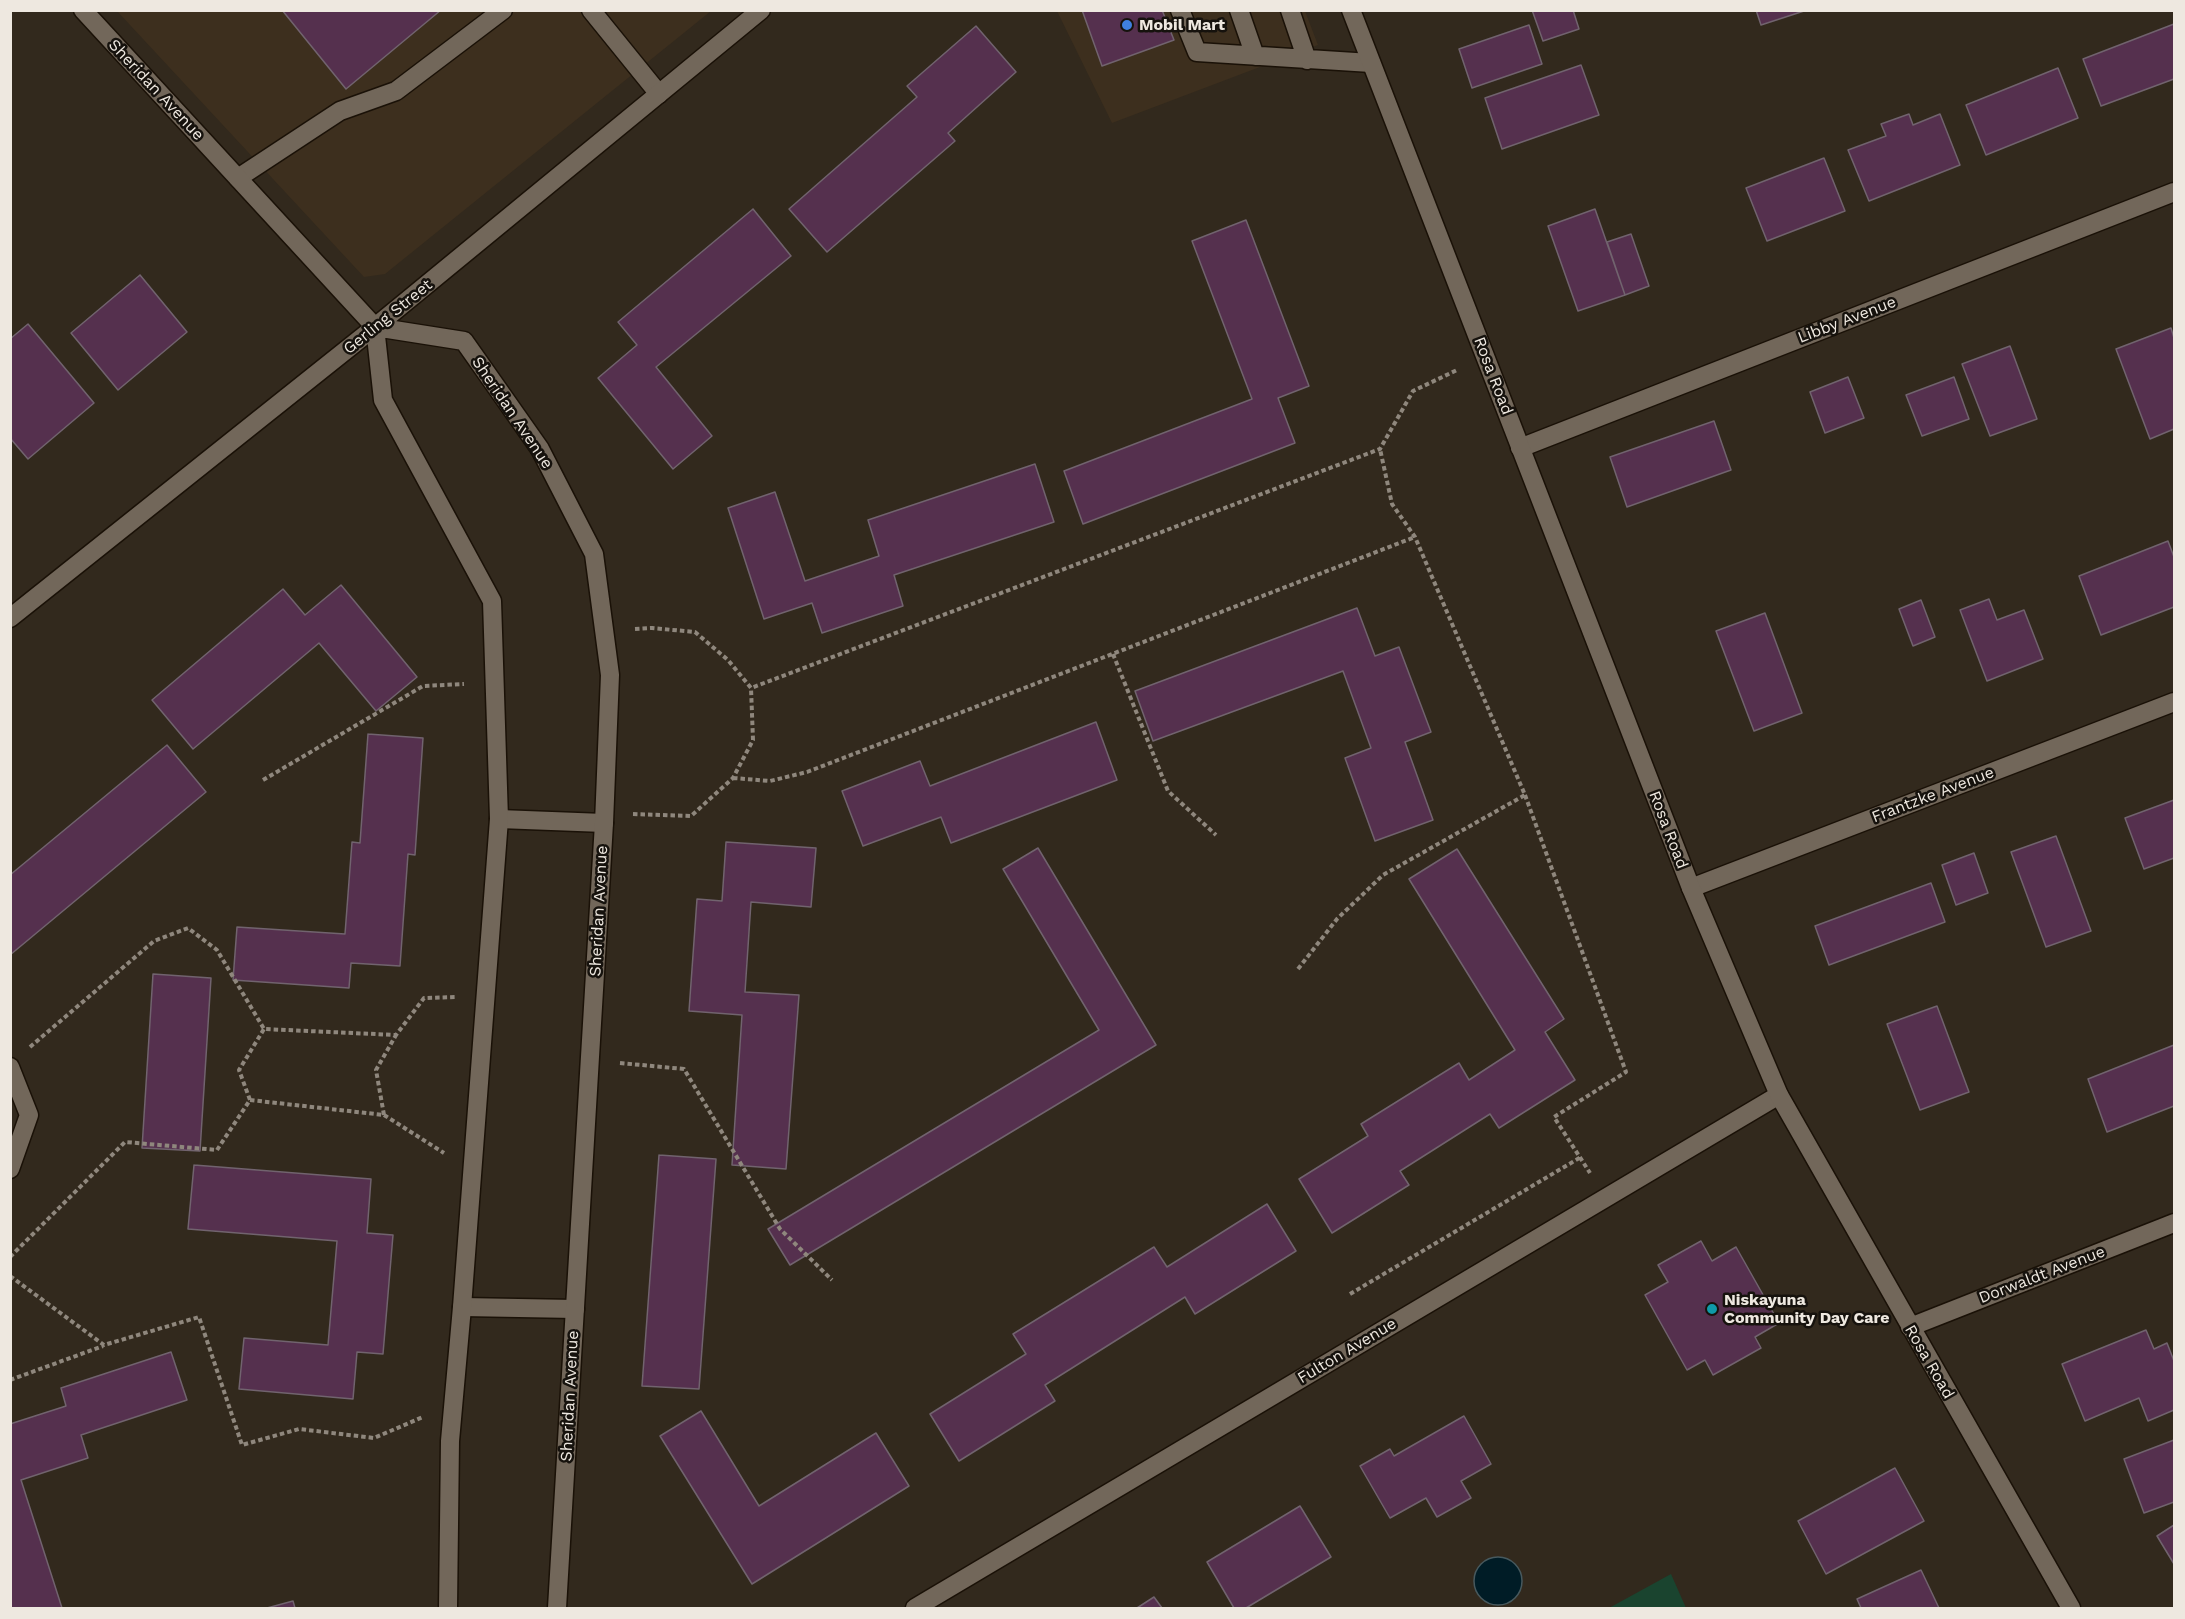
<!DOCTYPE html>
<style>
body{margin:0}
#map{position:relative;width:2185px;height:1619px;overflow:hidden;background:#32291d;font-family:"Work Sans",sans-serif}
canvas{display:block}
.frame{position:absolute;inset:0;border:12px solid #eee8e0;pointer-events:none}
</style>
<div id="map">
<canvas width="2185" height="1619"></canvas>
<div class="frame"></div>
</div>
<script>
const ctx = document.querySelector('canvas').getContext('2d');
ctx.lineJoin = 'round';
function fill(path, color) {
  ctx.fillStyle = color;
  ctx.fill(path, 'evenodd');
}
function toPath(rows) {
  const path = new Path2D();
  for (const r of rows) {
    if (r.length === 3) {
      path.moveTo(r[0] + r[2], r[1]);
      path.arc(r[0], r[1], r[2], 0, 2 * Math.PI);
      continue;
    }
    path.moveTo(r[0], r[1]);
    for (let i = 2; i < r.length; i += 2) path.lineTo(r[i], r[i + 1]);
  }
  return path;
}
function trace(path, color, width, dash) {
  ctx.strokeStyle = color;
  ctx.lineWidth = width;
  ctx.lineCap = dash ? 'butt' : 'round';
  ctx.setLineDash(dash || []);
  ctx.stroke(path);
}
function label(font, color, halo, rows, align = 'center') {
  ctx.font = font + ' "Work Sans",sans-serif';
  ctx.lineWidth = 5;
  ctx.setLineDash([]);
  ctx.textBaseline = 'middle';
  ctx.strokeStyle = halo;
  ctx.fillStyle = color;
  for (const [text, x, y, turn = 0] of rows) {
    ctx.save();
    ctx.translate(x, y);
    ctx.rotate((+turn || 0) * Math.PI / 180);
    ctx.textAlign = isNaN(turn) ? turn : align;
    if (halo) ctx.strokeText(text, 0, 0);
    ctx.fillText(text, 0, 0);
    ctx.restore();
  }
}
fill(toPath([
 [117,11,711,11,385,274,364,277],
 [1057,11,1305,11,1318,45,1112,123]
]), '#3d2f1e');
fill(toPath([
 [1671,1574,1686,1608,1609,1608]
]), '#1a442f');
const water = toPath([
 [1498,1581,24]
]);
fill(water, '#001c26');
trace(water, '#47595e', 1.5);
const building = toPath([
 [282,10,441,10,346,89,282,10],
 [1082,10,1162,10,1174,40,1102,66,1082,10],
 [1532,10,1573,10,1579,29,1543,41,1532,10],
 [1756,10,1804,10,1804,11,1761,25,1756,10],
 [2174,24,2174,79,2101,106,2083,59,2174,24],
 [1529,25,1542,64,1472,88,1459,49,1529,25],
 [976,26,1016,72,948,133,955,141,827,252,789,209,917,97,907,86,976,26],
 [1581,65,1599,115,1502,149,1485,98,1581,65],
 [2058,68,2078,118,1986,155,1966,105,2058,68],
 [1909,114,1913,125,1940,114,1960,165,1869,201,1848,150,1886,136,1881,124,1909,114],
 [1824,158,1845,211,1767,241,1746,188,1824,158],
 [753,209,791,256,656,367,712,436,673,469,598,378,637,345,618,322,753,209],
 [1595,209,1625,295,1578,311,1548,226,1595,209],
 [1246,220,1309,386,1278,398,1295,443,1083,524,1064,471,1252,399,1192,241,1246,220],
 [1631,234,1649,286,1625,295,1607,242,1631,234],
 [140,275,187,332,118,390,71,333,140,275],
 [28,324,94,403,28,459,10,438,10,339,28,324],
 [2171,328,2174,338,2174,429,2150,439,2116,349,2171,328],
 [2010,346,2037,419,1990,436,1962,364,2010,346],
 [1848,377,1864,418,1825,433,1810,392,1848,377],
 [1954,377,1969,419,1922,436,1906,395,1954,377],
 [1714,421,1731,470,1627,507,1610,457,1714,421],
 [1035,464,1054,522,894,575,903,606,822,633,812,603,764,619,728,508,775,492,805,581,879,556,868,520,1035,464],
 [2168,541,2174,557,2174,607,2101,635,2079,576,2168,541],
 [341,585,417,677,376,711,319,643,193,749,152,700,283,589,305,615,341,585],
 [1989,599,1997,620,2024,610,2043,659,1987,681,1960,610,1989,599],
 [1921,600,1935,637,1913,646,1899,609,1921,600],
 [1357,608,1375,656,1399,647,1431,732,1405,742,1433,820,1375,841,1345,758,1371,748,1343,671,1153,741,1135,691,1357,608],
 [1765,613,1802,713,1754,731,1716,631,1765,613],
 [1096,722,1117,780,951,843,941,817,863,846,842,791,920,761,930,786,1096,722],
 [368,734,423,738,415,855,408,854,400,966,351,963,349,988,233,980,237,927,345,934,352,842,360,843,368,734],
 [167,745,206,792,10,955,10,875,167,745],
 [2174,800,2174,858,2144,869,2125,818,2174,800],
 [2056,836,2091,931,2046,947,2011,852,2056,836],
 [726,842,816,848,811,907,751,902,745,992,799,995,786,1169,732,1165,742,1015,689,1011,697,899,722,901,726,842],
 [1038,848,1156,1045,790,1265,768,1229,1099,1030,1003,869,1038,848],
 [1457,849,1564,1019,1545,1032,1575,1080,1499,1128,1490,1114,1400,1171,1409,1185,1332,1233,1299,1179,1368,1136,1361,1124,1459,1063,1469,1080,1515,1050,1409,879,1457,849],
 [1974,853,1988,893,1956,905,1942,865,1974,853],
 [1931,883,1945,922,1829,965,1815,926,1931,883],
 [153,974,211,978,200,1151,142,1148,153,974],
 [1937,1006,1969,1092,1920,1110,1887,1024,1937,1006],
 [2174,1045,2174,1106,2107,1132,2088,1079,2174,1045],
 [659,1155,716,1159,699,1389,642,1386,659,1155],
 [194,1165,371,1179,367,1233,393,1235,383,1354,357,1352,353,1399,239,1389,244,1338,328,1345,337,1241,188,1229,194,1165],
 [1267,1204,1296,1251,1195,1314,1185,1297,1045,1385,1055,1401,959,1461,930,1414,1026,1354,1013,1334,1154,1247,1167,1267,1267,1204],
 [1701,1241,1712,1261,1736,1247,1779,1323,1755,1337,1761,1348,1713,1375,1705,1360,1687,1370,1645,1295,1668,1282,1658,1265,1701,1241],
 [2146,1330,2154,1349,2167,1343,2174,1361,2174,1410,2148,1421,2139,1398,2085,1421,2062,1364,2146,1330],
 [171,1352,187,1400,81,1435,88,1458,21,1480,62,1608,10,1608,10,1424,66,1406,61,1388,171,1352],
 [701,1411,759,1506,876,1433,909,1486,752,1584,660,1436,701,1411],
 [1464,1416,1491,1464,1461,1481,1471,1498,1437,1517,1426,1498,1390,1518,1360,1466,1390,1449,1394,1456,1464,1416],
 [2174,1440,2174,1502,2144,1513,2124,1459,2174,1440],
 [1895,1468,1924,1521,1826,1574,1798,1521,1895,1468],
 [1300,1506,1331,1557,1246,1608,1234,1608,1207,1562,1300,1506],
 [2174,1525,2174,1564,2157,1536,2174,1525],
 [1921,1570,1939,1608,1861,1608,1857,1599,1921,1570],
 [1154,1597,1162,1608,1137,1608,1154,1597],
 [293,1601,295,1608,267,1608,293,1601]
]);
fill(building, '#55304e');
trace(building, '#71636e', 1.5);
const service = toPath([
 [591,10,659,94],
 [1180,10,1197,52,1371,63],
 [1239,10,1255,56],
 [1290,10,1307,60],
 [238,178,340,111,396,91,503,10],
 [499,819,604,823],
 [10,1067,29,1115,10,1169],
 [462,1307,575,1309]
]);
const minor = toPath([
 [83,10,375,327,383,400,492,601,499,819,462,1307,450,1441,448,1608],
 [375,327,464,341,540,449,594,554,610,675,604,823,557,1608],
 [1520,448,2174,192],
 [1691,888,2174,702],
 [1910,1327,2174,1223],
 [915,1608,1779,1095]
]);
const tertiary = toPath([
 [1351,10,1691,888,1779,1095,2071,1608],
 [10,618,375,327,761,10]
]);
trace(service, '#1a1107', 21);
trace(minor, '#1a1107', 21);
trace(tertiary, '#1a1107', 21);
trace(toPath([
 [635,629,652,628,695,632,728,660,751,688,1380,449,1413,391,1457,370],
 [1113,654,1168,791,1216,835],
 [733,778,770,781,807,772,1415,537],
 [263,780,423,686,464,684],
 [1525,795,1626,1072,1554,1117,1590,1173],
 [633,814,691,816,733,778,753,740,751,688],
 [1298,969,1337,919,1383,875,1525,795,1415,537,1392,504,1380,449],
 [30,1047,154,941,188,928,217,950,264,1029,396,1035,424,998,456,997],
 [620,1063,684,1069,780,1229,832,1280],
 [250,1100,384,1115,376,1070,396,1035],
 [384,1115,444,1153],
 [10,1257,125,1142,217,1150,250,1100,239,1070,264,1029],
 [10,1276,104,1345,199,1317,242,1445,299,1429,374,1438,423,1417],
 [1350,1294,1581,1157],
 [10,1380,103,1346]
]), '#8f877d', 4, [4.5, 3]);
trace(service, '#72675a', 18);
trace(minor, '#72675a', 18);
trace(tertiary, '#72675a', 18);
for (const [x, y, r, color] of [
 [1127,25,6,"#3f7fe0"],
 [1712,1309,6,"#0f9aa8"]
]) {
  const dot = new Path2D();
  dot.arc(x, y, r, 0, 2 * Math.PI);
  ctx.fillStyle = color;
  ctx.fill(dot);
  trace(dot, '#16120d', 2);
}
label('bold 16px', '#eee8e0', '#16120d', [
 ["Mobil Mart",1139,25],
 ["Niskayuna",1724,1300],
 ["Community Day Care",1724,1318]
], 'left');
label('16px', '#eee8e0', '#16120d', [
 ["Sheridan Avenue",156,90,47],
 ["Gerling Street",388,317,-39],
 ["Libby Avenue",1847,320,-21],
 ["Rosa Road",1493,376,69],
 ["Sheridan Avenue",512,413,56],
 ["Frantzke Avenue",1933,795,-21],
 ["Rosa Road",1668,830,69],
 ["Sheridan Avenue",599,911,-87],
 ["Dorwaldt Avenue",2042,1275,-21],
 ["Fulton Avenue",1347,1351,-31],
 ["Rosa Road",1929,1362,60],
 ["Sheridan Avenue",570,1396,-87]
]);
</script>
